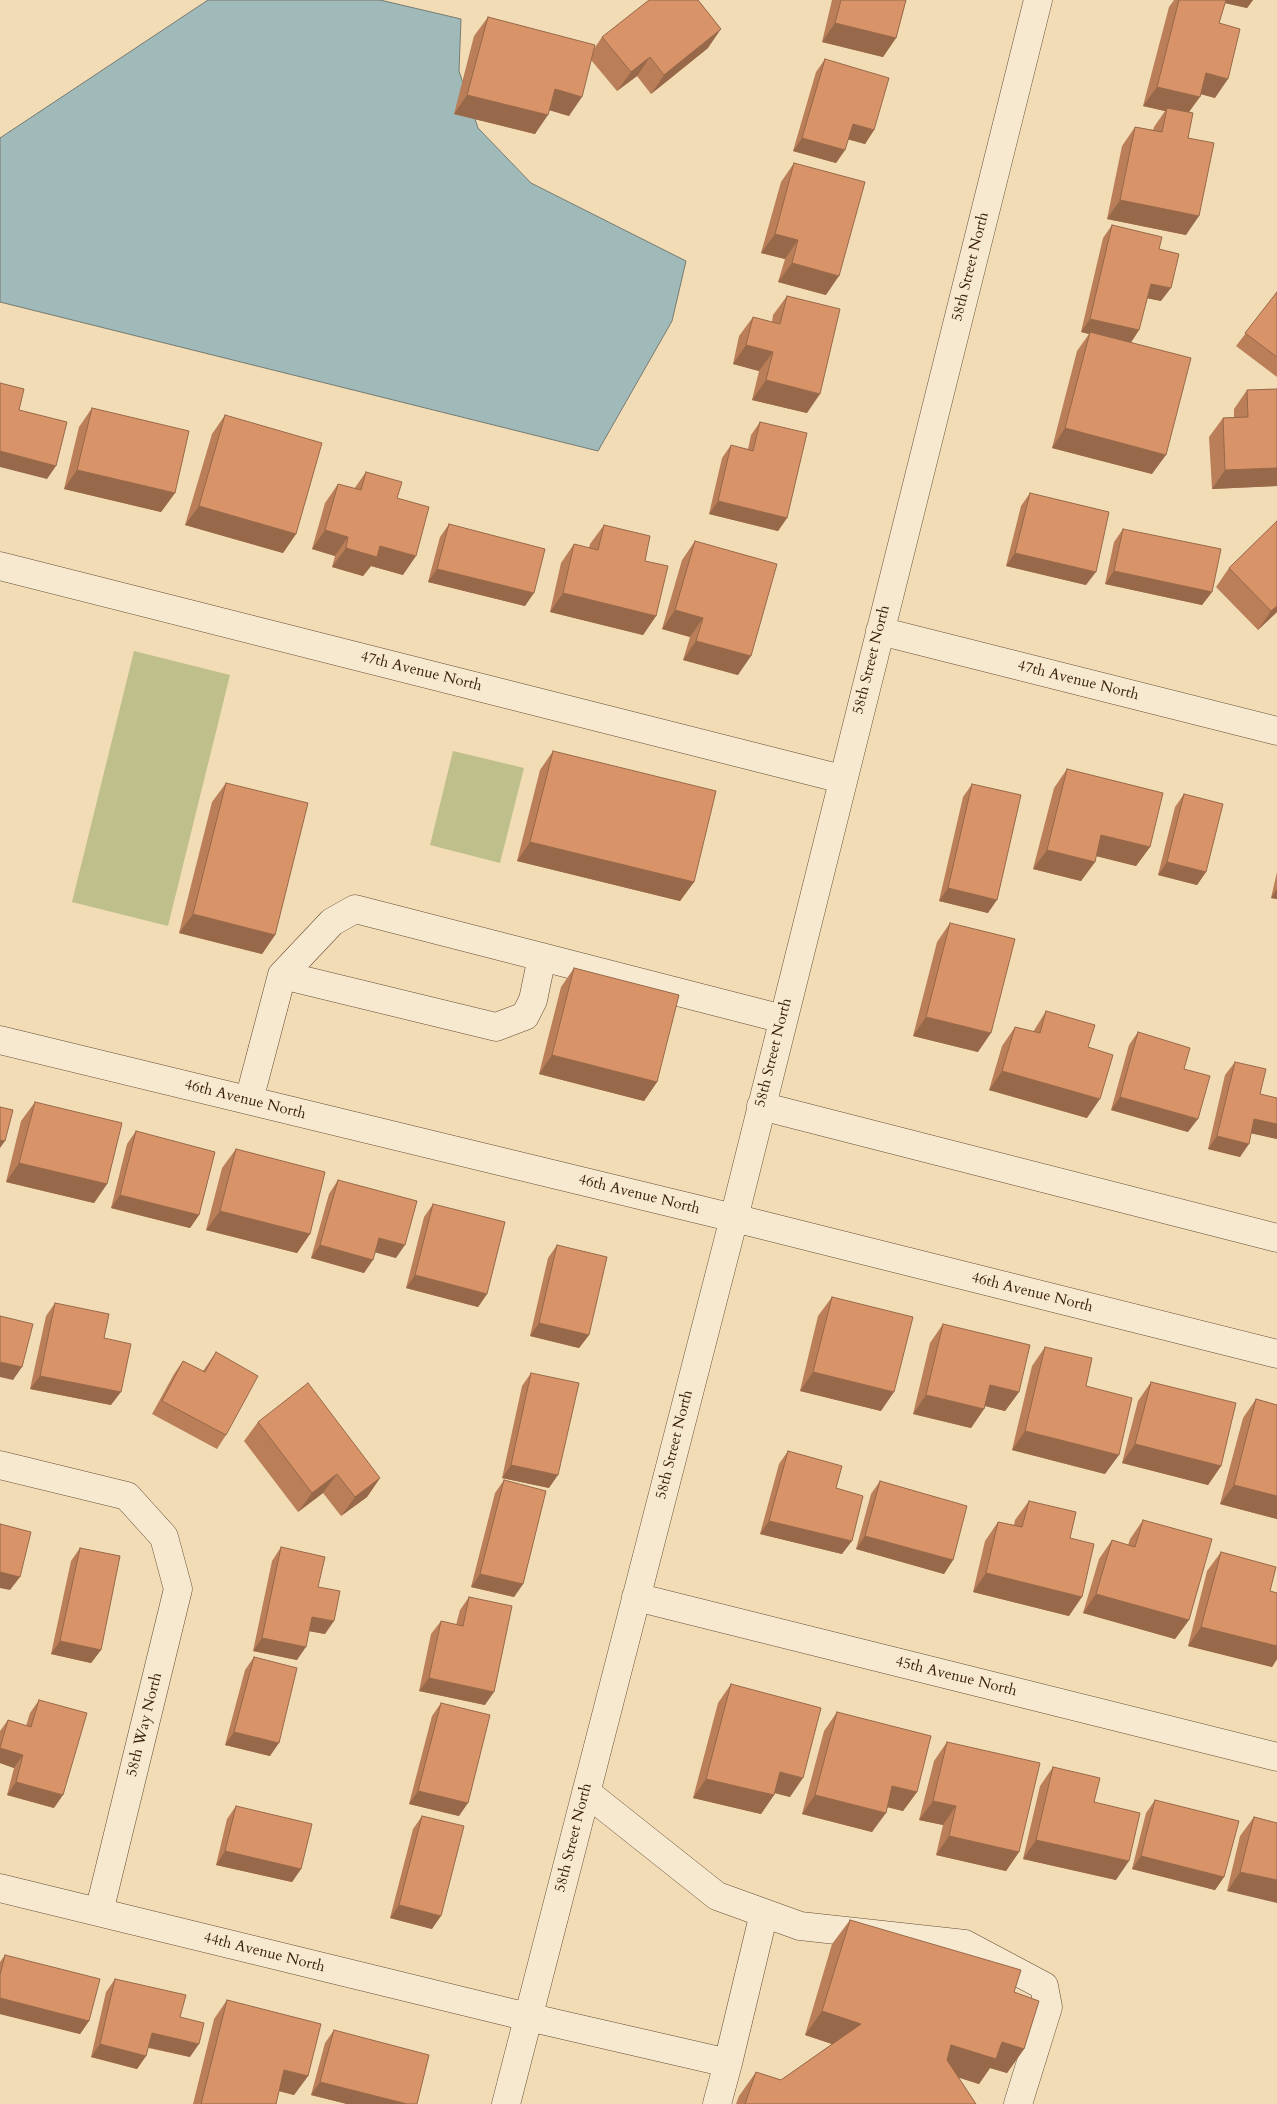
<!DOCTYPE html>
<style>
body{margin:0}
canvas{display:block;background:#f2dcb6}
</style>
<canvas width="1277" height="2104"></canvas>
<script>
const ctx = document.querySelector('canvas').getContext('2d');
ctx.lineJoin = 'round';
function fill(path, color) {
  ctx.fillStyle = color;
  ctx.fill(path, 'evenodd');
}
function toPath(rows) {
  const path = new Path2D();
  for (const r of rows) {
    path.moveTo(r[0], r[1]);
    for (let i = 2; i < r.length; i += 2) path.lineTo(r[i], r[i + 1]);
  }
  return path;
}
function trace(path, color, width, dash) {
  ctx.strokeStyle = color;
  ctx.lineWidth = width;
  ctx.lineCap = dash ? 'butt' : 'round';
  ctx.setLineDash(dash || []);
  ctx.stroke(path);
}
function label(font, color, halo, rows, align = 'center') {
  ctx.font = font + ' Cardo,serif';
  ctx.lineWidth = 4;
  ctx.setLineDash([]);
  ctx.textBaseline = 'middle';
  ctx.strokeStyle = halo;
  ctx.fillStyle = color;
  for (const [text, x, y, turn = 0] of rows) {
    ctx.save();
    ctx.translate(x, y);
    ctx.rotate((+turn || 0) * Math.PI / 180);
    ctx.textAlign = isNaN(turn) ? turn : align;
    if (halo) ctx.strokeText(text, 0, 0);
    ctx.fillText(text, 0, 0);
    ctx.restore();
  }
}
fill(toPath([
 [134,651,230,675,168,926,72,902],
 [453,751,524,768,500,863,430,845]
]), '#bfbf8b');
const water = toPath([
 [208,0,380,0,461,19,459,71,478,128,531,183,686,261,672,321,598,451,0,302,0,138,208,0]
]);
fill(water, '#a0b9b9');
trace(water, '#767b71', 1);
const minor = toPath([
 [0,566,842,779],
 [880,631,1277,731],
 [282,975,496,1027,525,1016,533,1000,542,957],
 [0,1040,734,1218,1277,1354],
 [249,1100,282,975,332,922,355,909,783,1019],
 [761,1106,1277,1238],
 [0,1465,127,1496,164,1537,178,1589,99,1912],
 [636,1597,1277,1757],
 [586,1792,717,1896,800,1926,965,1944,1044,1986,1048,2007,1018,2104],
 [0,1888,528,2017,728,2063,717,2104],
 [728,2063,764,1913],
 [506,2104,734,1218,1038,0]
]);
trace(minor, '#654d32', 29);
trace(minor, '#f7e8d0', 28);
fill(toPath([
 [832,0,906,0,896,38,883,57,822,42],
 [1174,0,1253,0,1247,8,1225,3,1219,23,1215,98,1201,94,1189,112,1186,235,1107,219,1122,146,1135,127,1153,130,1154,127,1165,111,1143,106,1169,7],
 [488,17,594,49,602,37,708,48,651,94,637,76,617,91,591,60,569,116,549,110,535,134,454,114,474,36],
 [825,59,874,130,865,144,848,139,845,150,836,163,793,151,816,72],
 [794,163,826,295,778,282,785,259,761,253,781,182],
 [1112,225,1159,249,1161,301,1147,298,1139,330,1131,342,1152,474,1052,448,1077,351,1089,334,1081,332,1103,238],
 [1277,292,1277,377,1236,346],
 [787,296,807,413,752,400,759,371,733,364,739,336,753,317,772,322,773,315],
 [1277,389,1277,486,1212,489,1209,437,1223,418,1234,417,1234,409,1247,390],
 [92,408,175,493,161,512,64,489,79,427],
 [225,415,296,534,283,553,185,525,212,434],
 [760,422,787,518,778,531,709,514,722,458,731,445,748,449,751,435],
 [366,472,397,498,403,575,371,566,363,576,332,567,335,556,312,549,325,503,338,484,354,489],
 [1030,493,1086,585,1006,566,1021,506],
 [1277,521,1277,612,1258,630,1216,587,1229,568],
 [449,524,525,606,428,582,440,537],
 [604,525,645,561,656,616,643,635,550,612,561,563,574,544,589,548,590,544],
 [1123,529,1212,592,1202,605,1105,584,1114,542],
 [695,541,738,675,683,660,690,637,662,629,682,560],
 [553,751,694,882,680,901,517,861,540,770],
 [1067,769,1150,847,1136,866,1096,856,1095,862,1081,881,1033,869,1054,788],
 [226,783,275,935,262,954,179,933,212,802],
 [972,784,988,913,939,901,963,797],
 [1184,794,1206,872,1197,885,1158,875,1175,807],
 [1277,872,1277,899,1271,898],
 [950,923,978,1052,913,1036,937,942],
 [574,968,657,1082,644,1101,539,1074,561,987],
 [1046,1011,1088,1047,1087,1118,989,1090,1002,1046,1015,1027,1033,1032],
 [1138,1032,1184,1069,1188,1132,1111,1110,1129,1045],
 [1235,1062,1260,1094,1277,1139,1251,1133,1240,1157,1208,1149,1225,1075],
 [35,1102,107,1184,94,1203,6,1182,21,1121],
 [136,1131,199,1215,190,1228,111,1208,127,1144],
 [236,1149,310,1234,297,1253,206,1230,222,1168],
 [338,1180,396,1258,375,1252,364,1273,311,1258,329,1194],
 [433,1204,487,1294,478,1307,406,1288,424,1217],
 [557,1245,589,1335,579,1348,530,1336,548,1258],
 [832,1297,881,1411,800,1391,818,1316],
 [55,1303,104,1338,111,1405,30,1389,46,1316],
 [943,1324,1019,1392,1005,1411,985,1406,984,1409,971,1428,913,1414,930,1343],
 [1045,1347,1086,1386,1105,1474,1012,1450,1032,1366],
 [216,1352,226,1435,217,1449,152,1414,174,1374,183,1361,203,1371],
 [531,1373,549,1488,502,1478,522,1386],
 [1151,1382,1221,1466,1208,1485,1122,1463,1138,1401],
 [1256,1399,1277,1405,1277,1519,1220,1504,1243,1418],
 [258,1422,380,1478,367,1497,341,1516,323,1493,298,1512,244,1441],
 [788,1451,836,1488,842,1554,760,1534,779,1464],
 [504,1480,523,1584,514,1597,471,1587,495,1493],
 [880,1481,953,1560,944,1574,856,1549,871,1494],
 [1029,1501,1070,1538,1069,1616,973,1592,985,1541,998,1522,1014,1525,1015,1520],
 [1143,1520,1189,1620,1175,1639,1083,1613,1099,1559,1112,1540,1128,1545,1130,1539],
 [281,1547,318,1587,325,1634,309,1631,297,1660,253,1651,272,1561],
 [80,1548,101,1650,91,1663,51,1654,71,1561],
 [1221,1552,1270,1591,1277,1593,1277,1659,1272,1667,1188,1646,1207,1571],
 [469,1597,485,1705,419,1691,431,1634,441,1621,456,1625,460,1610],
 [254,1657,270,1756,225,1745,245,1670],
 [731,1684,790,1797,775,1793,774,1795,761,1814,693,1798,718,1703],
 [39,1700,54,1808,7,1795,14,1768,0,1763,0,1731,8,1720,26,1726,30,1713],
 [441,1703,459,1816,409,1804,432,1716],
 [837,1712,917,1792,903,1811,887,1807,872,1832,802,1814,824,1731],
 [947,1742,1019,1852,1006,1871,936,1855,943,1825,919,1820,934,1761],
 [1053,1767,1094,1802,1116,1880,1023,1859,1040,1786],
 [1155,1800,1224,1877,1215,1890,1132,1869,1146,1813],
 [236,1806,301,1869,292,1882,216,1865,227,1819],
 [422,1816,432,1929,390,1918,413,1829],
 [1254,1817,1277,1823,1227,1891,1240,1836],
 [850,1920,1014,1992,1024,2049,1007,2073,990,2068,979,2084,958,2077,976,2104,736,2104,739,2096,756,2072,781,2080,832,2044,805,2035,832,1944],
 [5,1955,89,2021,80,2034,0,2014,0,1962],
 [115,1979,180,2017,190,2057,148,2048,146,2056,137,2069,91,2057,106,1992],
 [227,2000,308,2076,294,2095,279,2091,276,2104,193,2104,214,2019],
 [334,2030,417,2104,347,2104,311,2095,325,2043]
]), '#ba7f59');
fill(toPath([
 [1211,0,1253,0,1247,8],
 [835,23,896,38,883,57,822,42],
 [721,29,708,48,651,94,664,75],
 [650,57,637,76,617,91,631,72],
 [1206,73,1228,79,1215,98,1193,92],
 [1157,87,1200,97,1186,116,1167,108,1165,111,1143,106],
 [555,89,582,97,569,116,542,108],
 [467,95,548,115,535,134,454,114],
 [853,124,874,130,865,144,843,138],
 [802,138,845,150,836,163,793,151],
 [1120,200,1199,216,1186,235,1107,219],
 [775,234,798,240,785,259,761,253],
 [792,263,839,276,826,295,778,282],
 [1151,284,1171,288,1161,301,1141,297],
 [1090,319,1139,330,1130,344,1090,332,1089,334,1081,332],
 [746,345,773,352,759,371,733,364],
 [766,380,820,394,807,413,752,400],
 [1065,428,1166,455,1152,474,1052,448],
 [0,451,56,466,47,479,0,467],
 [1277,468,1277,486,1212,489,1225,470],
 [77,470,175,493,161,512,64,489],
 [718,501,787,518,778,531,709,514],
 [199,506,296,534,283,553,185,525],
 [325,530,348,537,335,556,312,549],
 [380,546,416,556,403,575,371,566,363,576,332,567,346,548],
 [1015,553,1096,572,1086,585,1006,566],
 [437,569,534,593,525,606,428,582],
 [1114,571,1212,592,1202,605,1105,584],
 [563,593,656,616,643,635,550,612],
 [1277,606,1277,612,1258,630,1271,611],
 [675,610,703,618,690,637,662,629],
 [696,641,751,656,738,675,683,660],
 [1101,835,1150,847,1136,866,1088,854],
 [530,842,694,882,680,901,517,861],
 [1047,850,1095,862,1081,881,1033,869],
 [1167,862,1206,872,1197,885,1158,875],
 [948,888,997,900,988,913,939,901],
 [1277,889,1277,899,1271,898],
 [193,914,275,935,262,954,179,933],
 [926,1017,991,1033,978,1052,913,1036],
 [552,1055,657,1082,644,1101,539,1074],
 [1002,1071,1100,1099,1087,1118,989,1090],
 [1120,1097,1198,1119,1188,1132,1111,1110],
 [1254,1119,1277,1124,1277,1139,1245,1132],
 [1217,1136,1249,1144,1240,1157,1208,1149],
 [0,1140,5,1141,0,1148],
 [19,1163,107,1184,94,1203,6,1182],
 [120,1195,199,1215,190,1228,111,1208],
 [220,1211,310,1234,297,1253,206,1230],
 [379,1238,405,1245,396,1258,370,1251],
 [320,1245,373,1260,364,1273,311,1258],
 [415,1275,487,1294,478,1307,406,1288],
 [539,1323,589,1335,579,1348,530,1336],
 [0,1362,22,1367,13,1380,0,1377],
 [813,1372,894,1392,881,1411,800,1391],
 [40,1376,121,1392,111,1405,30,1389],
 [990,1385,1019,1392,1005,1411,977,1404],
 [926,1395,984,1409,971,1428,913,1414],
 [1025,1431,1119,1455,1105,1474,1012,1450],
 [1135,1444,1221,1466,1208,1485,1122,1463],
 [511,1465,558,1475,549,1488,502,1478],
 [337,1474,323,1493,298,1512,312,1493],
 [380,1478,367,1497,341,1516,355,1497],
 [1234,1485,1277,1496,1277,1519,1220,1504],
 [769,1521,852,1541,842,1554,760,1534],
 [865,1536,953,1560,944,1574,856,1549],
 [0,1572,20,1577,10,1590,0,1588],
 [986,1573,1082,1597,1069,1616,973,1592],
 [480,1574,523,1584,514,1597,471,1587],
 [1096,1594,1189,1620,1175,1639,1083,1613],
 [312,1617,334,1621,325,1634,303,1630],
 [1201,1627,1277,1646,1277,1659,1272,1667,1188,1646],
 [262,1638,306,1647,297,1660,253,1651],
 [60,1641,101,1650,91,1663,51,1654],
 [429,1678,494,1692,485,1705,419,1691],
 [234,1732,279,1743,270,1756,225,1745],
 [0,1748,23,1755,14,1768,0,1763],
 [780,1772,803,1778,790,1797,767,1791],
 [706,1779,774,1795,761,1814,693,1798],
 [16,1782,63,1795,54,1808,7,1795],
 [892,1786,917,1792,903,1811,879,1805],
 [418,1791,468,1803,459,1816,409,1804],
 [815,1795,886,1813,872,1832,802,1814],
 [933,1801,956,1806,943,1825,919,1820],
 [949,1836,1019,1852,1006,1871,936,1855],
 [1036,1840,1129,1861,1116,1880,1023,1859],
 [225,1851,301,1869,292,1882,216,1865],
 [1141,1856,1224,1877,1215,1890,1132,1869],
 [1240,1872,1277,1880,1277,1903,1227,1891],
 [399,1905,441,1916,432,1929,390,1918],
 [0,1998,89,2021,80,2034,0,2014],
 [822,2011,861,2024,844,2048,805,2035],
 [152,2033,199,2044,190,2057,143,2046],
 [1002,2042,1024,2049,1007,2073,990,2068,979,2084,934,2070,951,2045],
 [100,2044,146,2056,137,2069,91,2057],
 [284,2070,308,2076,294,2095,271,2089],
 [320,2082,407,2104,347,2104,311,2095]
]), '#976849');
const building = toPath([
 [649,0,698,0,721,29,664,75,650,57,631,72,602,37,649,0],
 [841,0,906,0,896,38,835,23,841,0],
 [1179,0,1226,0,1219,23,1240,29,1228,79,1206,73,1200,97,1157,87,1179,0],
 [488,17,595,45,582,97,555,89,548,115,467,95,488,17],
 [825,59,889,78,874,130,853,124,845,150,802,138,825,59],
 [1167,108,1193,113,1188,138,1214,143,1199,216,1120,200,1135,127,1162,132,1167,108],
 [794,163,865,182,839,276,792,263,798,240,775,234,794,163],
 [1112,225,1162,237,1159,249,1179,254,1171,288,1151,284,1139,330,1090,319,1112,225],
 [1277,292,1277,357,1245,333,1277,292],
 [787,296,840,309,820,394,766,380,773,352,746,345,753,317,780,324,787,296],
 [1090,332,1191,358,1166,455,1065,428,1090,332],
 [0,383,24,389,19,410,67,422,56,466,0,451,0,383],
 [1277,389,1277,468,1225,470,1223,418,1248,417,1247,390,1277,389],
 [92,408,189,431,175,493,77,470,92,408],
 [225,415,322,443,296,534,199,506,225,415],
 [760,422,807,433,787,518,718,501,731,445,753,451,760,422],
 [366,472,402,482,397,498,429,507,416,556,380,546,377,557,346,548,348,537,325,530,338,484,361,490,366,472],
 [1030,493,1109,512,1096,572,1015,553,1030,493],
 [1277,521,1277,606,1271,611,1229,568,1277,521],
 [449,524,545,549,534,593,437,569,449,524],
 [604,525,650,536,645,561,668,566,656,616,563,593,574,544,598,550,604,525],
 [1123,529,1221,549,1212,592,1114,571,1123,529],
 [695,541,777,564,751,656,696,641,703,618,675,610,695,541],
 [553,751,716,791,694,882,530,842,553,751],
 [1067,769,1163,793,1150,847,1101,835,1095,862,1047,850,1067,769],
 [226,783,308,803,275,935,193,914,226,783],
 [972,784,1021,795,997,900,948,888,972,784],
 [1184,794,1223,804,1206,872,1167,862,1184,794],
 [950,923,1015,939,991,1033,926,1017,950,923],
 [574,968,679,995,657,1082,552,1055,574,968],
 [1046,1011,1095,1025,1088,1047,1113,1055,1100,1099,1002,1071,1015,1027,1040,1033,1046,1011],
 [1138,1032,1190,1048,1184,1069,1210,1076,1198,1119,1120,1097,1138,1032],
 [1235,1062,1266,1069,1260,1094,1277,1098,1277,1124,1254,1119,1249,1144,1217,1136,1235,1062],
 [35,1102,122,1123,107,1184,19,1163,35,1102],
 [0,1107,13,1110,5,1141,0,1140,0,1107],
 [136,1131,215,1152,199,1215,120,1195,136,1131],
 [236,1149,325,1172,310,1234,220,1211,236,1149],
 [338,1180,417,1201,405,1245,379,1238,373,1260,320,1245,338,1180],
 [433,1204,505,1222,487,1294,415,1275,433,1204],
 [557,1245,607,1257,589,1335,539,1323,557,1245],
 [832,1297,913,1317,894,1392,813,1372,832,1297],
 [55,1303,109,1314,104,1338,131,1344,121,1392,40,1376,55,1303],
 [0,1316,33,1324,22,1367,0,1362,0,1316],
 [943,1324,1030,1345,1019,1392,990,1385,984,1409,926,1395,943,1324],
 [1045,1347,1092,1358,1086,1386,1132,1398,1119,1455,1025,1431,1045,1347],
 [216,1352,258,1376,226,1435,162,1401,183,1361,205,1372,216,1352],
 [531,1373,579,1383,558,1475,511,1465,531,1373],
 [1151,1382,1236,1403,1221,1466,1135,1444,1151,1382],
 [308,1383,380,1478,355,1497,337,1474,312,1493,258,1422,308,1383],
 [1256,1399,1277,1405,1277,1496,1234,1485,1256,1399],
 [788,1451,842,1466,836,1488,863,1496,852,1541,769,1521,788,1451],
 [504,1480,546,1491,523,1584,480,1574,504,1480],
 [880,1481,967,1506,953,1560,865,1536,880,1481],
 [1029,1501,1076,1512,1070,1538,1094,1544,1082,1597,986,1573,998,1522,1022,1527,1029,1501],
 [1143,1520,1212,1539,1189,1620,1096,1594,1112,1540,1135,1547,1143,1520],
 [0,1524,31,1532,20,1577,0,1572,0,1524],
 [281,1547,325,1557,318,1587,340,1591,334,1621,312,1617,306,1647,262,1638,281,1547],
 [80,1548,120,1556,101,1650,60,1641,80,1548],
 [1221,1552,1276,1567,1270,1591,1277,1593,1277,1646,1201,1627,1221,1552],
 [469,1597,512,1606,494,1692,429,1678,441,1621,463,1626,469,1597],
 [254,1657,297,1668,279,1743,234,1732,254,1657],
 [731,1684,821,1708,803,1778,780,1772,774,1795,706,1779,731,1684],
 [39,1700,87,1713,63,1795,16,1782,23,1755,0,1748,8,1720,31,1727,39,1700],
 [441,1703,490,1715,468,1803,418,1791,441,1703],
 [837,1712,931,1736,917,1792,892,1786,886,1813,815,1795,837,1712],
 [947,1742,1040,1763,1019,1852,949,1836,956,1806,933,1801,947,1742],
 [1053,1767,1100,1778,1094,1802,1140,1813,1129,1861,1036,1840,1053,1767],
 [1155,1800,1239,1821,1224,1877,1141,1856,1155,1800],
 [236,1806,312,1824,301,1869,225,1851,236,1806],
 [422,1816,464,1826,441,1916,399,1905,422,1816],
 [1254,1817,1277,1823,1277,1880,1240,1872,1254,1817],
 [850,1920,1021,1970,1014,1992,1039,2001,1024,2049,1002,2042,996,2059,951,2045,947,2060,976,2104,745,2104,756,2072,781,2080,861,2024,822,2011,850,1920],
 [5,1955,100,1979,89,2021,0,1998,0,1975,5,1955],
 [115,1979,186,1995,180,2017,204,2023,199,2044,152,2033,146,2056,100,2044,115,1979],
 [227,2000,321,2024,308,2076,284,2070,276,2104,201,2104,227,2000],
 [334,2030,429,2055,417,2104,407,2104,320,2082,334,2030]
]);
fill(building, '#d89468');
trace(building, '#976849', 1);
label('15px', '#361d06', '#f7e8d0', [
 ["58th Street North",971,267,-76],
 ["58th Street North",872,660,-76],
 ["47th Avenue North",421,672,14],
 ["47th Avenue North",1078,681,14],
 ["58th Street North",774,1053,-76],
 ["46th Avenue North",245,1100,14],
 ["46th Avenue North",639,1195,14],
 ["46th Avenue North",1032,1293,14],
 ["58th Street North",675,1445,-76],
 ["45th Avenue North",956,1677,14],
 ["58th Way North",145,1725,-76],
 ["58th Street North",574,1838,-76],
 ["44th Avenue North",264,1953,14]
]);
</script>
